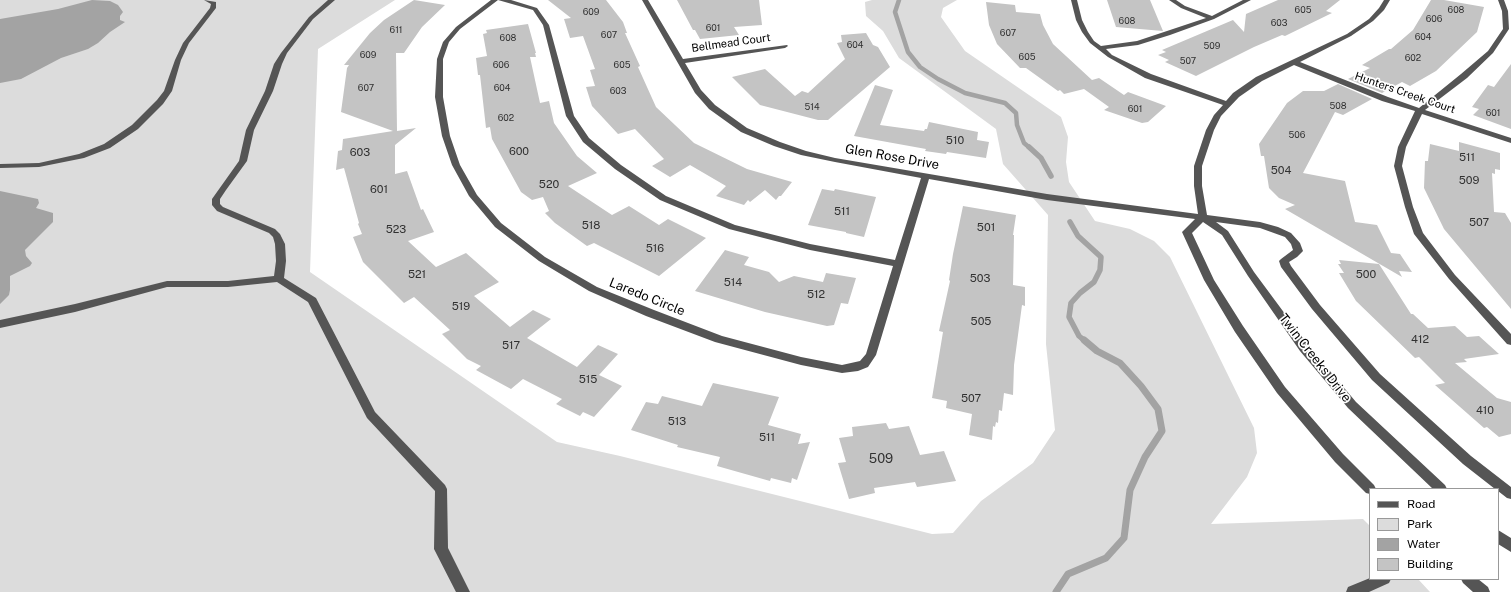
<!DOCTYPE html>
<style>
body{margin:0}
#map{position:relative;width:1511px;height:592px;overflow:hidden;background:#fff;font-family:"Public Sans",sans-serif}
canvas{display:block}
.legend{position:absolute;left:1369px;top:488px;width:130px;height:92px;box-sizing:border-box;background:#fff;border:1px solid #999;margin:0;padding:5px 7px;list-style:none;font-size:12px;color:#000}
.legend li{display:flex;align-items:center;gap:8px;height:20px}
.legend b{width:20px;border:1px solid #999}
</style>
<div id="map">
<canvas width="1511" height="592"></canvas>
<ul class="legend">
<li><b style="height:5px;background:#555"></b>Road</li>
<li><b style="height:11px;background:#dcdcdc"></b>Park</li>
<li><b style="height:11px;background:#a3a3a3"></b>Water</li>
<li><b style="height:11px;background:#c4c4c4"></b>Building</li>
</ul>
</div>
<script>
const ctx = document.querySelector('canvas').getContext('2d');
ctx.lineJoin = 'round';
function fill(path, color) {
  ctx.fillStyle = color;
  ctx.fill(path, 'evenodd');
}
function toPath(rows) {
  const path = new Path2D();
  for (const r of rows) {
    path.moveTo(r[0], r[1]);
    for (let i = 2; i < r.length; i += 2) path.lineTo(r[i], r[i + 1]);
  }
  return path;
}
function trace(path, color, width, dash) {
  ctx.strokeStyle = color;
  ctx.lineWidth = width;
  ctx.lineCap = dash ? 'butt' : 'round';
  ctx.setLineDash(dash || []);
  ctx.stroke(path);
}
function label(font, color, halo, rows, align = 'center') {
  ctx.font = font + ' "Public Sans",sans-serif';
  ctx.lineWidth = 3.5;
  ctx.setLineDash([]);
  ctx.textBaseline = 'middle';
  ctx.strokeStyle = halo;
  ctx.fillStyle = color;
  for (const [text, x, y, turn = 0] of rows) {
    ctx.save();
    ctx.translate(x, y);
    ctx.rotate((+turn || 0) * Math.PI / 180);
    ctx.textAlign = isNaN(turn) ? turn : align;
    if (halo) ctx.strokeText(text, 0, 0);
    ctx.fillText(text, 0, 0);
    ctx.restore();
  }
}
fill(toPath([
 [0,0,395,0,318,49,310,272,557,442,620,456,932,534,953,533,981,501,1033,463,1055,430,1046,344,1048,215,1003,164,996,129,899,58,883,31,866,16,865,2,872,0,957,0,943,8,941,17,965,51,1061,117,1068,137,1066,162,1069,182,1095,221,1130,229,1154,241,1170,257,1254,428,1257,453,1247,477,1211,524,1363,519,1370,526,1370,579,1418,579,1430,592,0,592]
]), '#dcdcdc');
fill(toPath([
 [92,0,110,1,118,5,123,12,120,16,120,20,125,22,110,32,98,43,88,49,61,58,21,79,0,83,0,19,58,9],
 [0,191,38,199,39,203,36,208,53,213,53,222,25,250,26,256,32,263,30,266,10,276,10,290,9,295,0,304]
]), '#a3a3a3');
trace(toPath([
 [899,0,895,12,908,52,920,67,938,79,965,93,1005,103,1016,113,1017,125,1024,143,1030,148]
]), '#a3a3a3', 4.5);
trace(toPath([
 [1029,147,1041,158,1051,176],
 [1070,222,1078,236,1101,257,1100,270,1094,282,1080,293,1071,303,1069,317,1079,336,1085,341]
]), '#a3a3a3', 5.5);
trace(toPath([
 [1056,592,1068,574,1106,558,1124,538,1130,490,1145,457,1162,431,1158,409,1141,386,1120,363,1097,351,1084,340]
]), '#a3a3a3', 7);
fill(toPath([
 [414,0,445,5,422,27,404,53,396,53,397,131,416,128,395,145,395,174,407,171,421,210,423,209,434,232,408,241,436,267,466,253,499,282,474,296,510,327,533,310,551,319,527,338,577,367,598,345,618,354,599,375,622,386,594,417,583,412,580,416,556,404,562,399,523,379,511,389,476,370,481,366,467,359,442,334,450,330,414,297,404,303,363,262,353,237,362,234,358,224,359,223,344,168,336,170,338,151,342,150,343,139,393,131,341,112,347,68,349,65,344,65,370,33,384,20],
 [548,0,606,0,623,22,627,33,625,33,640,66,638,67,656,107,694,143,747,169,792,182,781,196,779,196,776,200,765,190,750,202,748,200,744,205,716,196,726,186,690,165,670,177,652,166,664,159,635,129,618,134,592,106,586,87,595,86,590,70,595,69,583,36,570,38,564,19,571,18],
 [677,0,759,0,762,25,734,27,739,35,700,39,695,30,693,30],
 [1107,0,1150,0,1163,31,1116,27],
 [1278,0,1340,0,1326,11,1332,13,1285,36,1282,35,1254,47,1196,76,1165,62,1169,60,1158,55,1166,52,1162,50,1233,20,1244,32,1246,14],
 [1431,0,1444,0,1484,7,1477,32,1436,71,1410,86,1402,82,1382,93,1348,79,1370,68,1362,65,1389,49,1391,49,1413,30],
 [986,2,1015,5,1016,12,1040,14,1043,25,1053,44,1092,80,1099,78,1124,95,1128,92,1166,106,1148,122,1142,123,1104,110,1109,107,1084,89,1064,94,1060,90,1058,91,1026,68,1020,68,997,44,989,25],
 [528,24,536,53,535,53,536,57,530,57,540,103,549,101,554,123,577,156,597,173,568,186,612,215,629,206,659,225,668,219,706,238,659,276,594,243,587,246,555,223,545,213,549,211,543,197,532,200,521,192,492,139,490,127,486,128,480,75,478,75,476,58,487,56,483,34,487,33,486,30],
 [866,33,873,45,878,47,890,67,828,120,818,120,760,105,732,77,765,69,795,96,802,91,808,93,845,59,837,43,842,42,841,35],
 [1511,64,1511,129,1473,115,1479,109,1472,107,1488,85,1494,87],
 [1338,84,1372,99,1343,115,1335,112,1303,173,1345,181,1355,222,1377,225,1391,253,1400,254,1412,272,1399,271,1402,277,1285,209,1295,205,1279,198,1269,188,1264,156,1261,156,1259,144,1287,103,1303,91,1324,91],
 [875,85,893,90,880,125,924,131,925,129,927,129,929,122,978,132,977,140,989,142,986,158,947,152,946,154,925,151,926,149,854,136],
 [1459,142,1500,153,1500,170,1495,169,1495,174,1492,173,1494,212,1505,213,1511,223,1511,309,1444,229,1424,188,1425,161,1428,161,1430,144,1459,151],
 [822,189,834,191,835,189,876,197,864,237,846,233,846,232,808,225],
 [963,206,1016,215,1013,235,1014,235,1013,285,1025,287,1025,306,1022,305,1014,365,1013,395,1004,393,1002,411,999,410,998,423,996,422,995,427,993,426,992,440,969,435,972,414,946,408,947,401,932,398,943,332,939,331,950,281,949,280,953,254],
 [725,250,749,257,744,265,769,272,779,282,794,276,823,282,826,273,856,278,848,304,841,303,834,325,827,326,765,312,695,291],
 [1339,260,1379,264,1411,314,1413,314,1428,328,1455,326,1467,337,1479,336,1499,354,1464,359,1467,362,1455,363,1497,398,1511,402,1511,434,1499,437,1487,427,1484,428,1435,385,1445,383,1419,357,1415,358,1356,301,1339,273,1344,273,1338,264,1341,264],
 [713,383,779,397,768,425,801,434,798,444,810,442,797,480,792,478,791,483,771,478,770,481,717,466,720,457,677,447,678,445,631,430,646,402,658,404,662,396,702,406],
 [886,423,889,429,909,426,920,455,944,451,956,481,917,487,915,482,874,488,875,493,849,499,838,463,846,462,839,438,853,436,852,427]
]), '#c4c4c4');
fill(toPath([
 [204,0,216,2,216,8,189,43,181,60,172,91,163,104,138,129,110,148,84,158,39,167,0,168,0,164,39,163,79,154,104,144,132,125,157,100,164,91,175,60,183,43,210,8,211,4,204,0],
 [328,0,335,0,313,19,287,53,282,64,273,91,254,130,247,161,226,190,220,199,220,204,223,207,275,229,280,234,285,244,286,261,284,278,316,298,375,412,445,485,447,489,448,548,470,592,456,592,434,549,435,491,367,418,308,302,277,282,228,287,167,287,75,312,0,328,0,320,75,304,167,281,228,281,274,276,276,261,275,244,273,237,269,233,217,211,212,205,212,199,239,161,246,130,265,91,274,64,281,53,309,17,328,0],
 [491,0,511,0,537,8,549,25,574,116,589,138,621,165,666,196,735,225,810,244,895,260,921,178,835,162,801,155,774,146,741,132,709,109,695,93,642,0,648,0,683,59,787,45,788,46,785,48,685,63,701,90,715,105,747,128,780,142,806,151,835,158,1047,194,1198,214,1194,186,1194,166,1206,130,1214,115,1223,105,1145,78,1108,57,1090,43,1082,32,1076,20,1071,0,1077,0,1082,20,1088,32,1094,41,1101,46,1137,41,1206,18,1181,8,1169,0,1176,0,1185,6,1212,16,1243,0,1251,0,1214,19,1170,35,1138,45,1106,49,1112,55,1151,74,1226,101,1233,93,1256,77,1347,34,1369,19,1379,8,1384,0,1390,0,1384,10,1373,21,1351,36,1300,62,1388,97,1419,108,1461,74,1488,51,1503,29,1502,11,1498,0,1504,0,1508,11,1509,29,1493,53,1467,78,1425,110,1511,138,1511,143,1422,114,1406,147,1402,166,1413,207,1423,233,1455,275,1511,334,1511,345,1507,344,1449,279,1414,234,1405,207,1394,166,1398,147,1415,111,1382,101,1294,65,1262,81,1239,97,1221,116,1214,130,1202,166,1202,186,1207,215,1260,222,1278,227,1291,233,1300,243,1303,251,1297,257,1289,262,1291,266,1320,305,1380,374,1471,456,1511,487,1511,499,1507,498,1498,491,1498,489,1495,489,1463,464,1372,380,1312,309,1281,267,1279,261,1281,259,1293,250,1291,244,1285,237,1260,228,1216,222,1228,231,1254,272,1308,345,1356,402,1445,485,1447,489,1433,489,1348,408,1300,351,1248,276,1222,235,1203,222,1192,233,1214,280,1243,326,1285,387,1343,454,1374,485,1376,489,1370,489,1370,494,1366,493,1335,462,1277,393,1235,332,1204,280,1182,232,1195,219,1047,200,929,179,876,355,868,367,858,371,842,373,801,365,715,342,646,316,589,291,539,261,495,227,469,196,452,165,442,136,435,97,437,59,443,42,456,27,491,0],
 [498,0,533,10,543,25,566,116,583,142,615,169,660,200,729,229,810,250,893,266,866,354,860,361,842,365,801,357,722,336,654,310,597,287,545,257,501,223,477,195,460,165,450,136,443,97,443,59,449,42,460,29,498,0],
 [1498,530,1511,538,1511,552,1498,544,1498,530],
 [1370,578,1391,579,1389,583,1369,592,1346,592,1348,587,1370,578],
 [1461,579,1478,579,1488,587,1490,592,1473,592,1463,583,1461,579]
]), '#555');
label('9px', '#313131', null, [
 ["605",1303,10],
 ["608",1456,10],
 ["609",591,12],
 ["606",1434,19],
 ["608",1127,21],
 ["603",1279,23],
 ["601",713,28],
 ["611",396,30],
 ["607",1008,33],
 ["607",609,35],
 ["604",1423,37],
 ["608",508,38],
 ["604",855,45],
 ["509",1212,46],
 ["609",368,55],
 ["605",1027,57],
 ["602",1413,58],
 ["507",1188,61],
 ["606",501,65],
 ["605",622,65],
 ["607",366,88],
 ["604",502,88],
 ["603",618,91],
 ["508",1338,106],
 ["514",812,107],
 ["601",1135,109],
 ["601",1493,113],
 ["602",506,118],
 ["506",1297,135]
]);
label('11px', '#000', '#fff', [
 ["Bellmead Court",731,43,-8],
 ["Hunters Creek Court",1405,93,19]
]);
label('11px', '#313131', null, [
 ["510",955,141],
 ["600",519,152],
 ["603",360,153],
 ["511",1467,158],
 ["504",1281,171],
 ["509",1469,181],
 ["520",549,185],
 ["601",379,190],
 ["511",842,212],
 ["507",1479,223],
 ["518",591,226],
 ["501",986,228],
 ["523",396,230],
 ["516",655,249],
 ["521",417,275],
 ["500",1366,275],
 ["503",980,279],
 ["514",733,283],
 ["512",816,295],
 ["519",461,307],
 ["505",981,322],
 ["412",1420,340],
 ["517",511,346],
 ["515",588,380],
 ["507",971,399],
 ["410",1485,411],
 ["513",677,422],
 ["511",767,438]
]);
label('13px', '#000', '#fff', [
 ["Glen Rose Drive",892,157,10],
 ["Laredo Circle",647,297,22],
 ["Twin Creeks Drive",1315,358,52]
]);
label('13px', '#313131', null, [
 ["509",881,459]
]);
</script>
